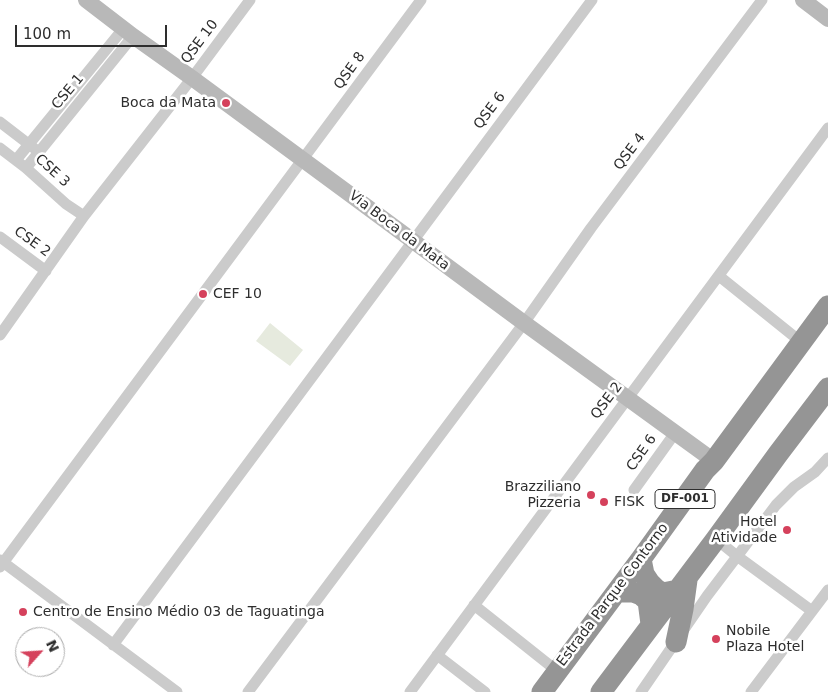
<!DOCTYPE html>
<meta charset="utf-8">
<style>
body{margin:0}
#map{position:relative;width:828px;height:692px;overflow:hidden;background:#fff;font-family:"DejaVu Sans",sans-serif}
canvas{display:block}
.north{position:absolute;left:15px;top:627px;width:50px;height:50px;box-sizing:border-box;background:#fff;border:1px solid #ababab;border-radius:50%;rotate:64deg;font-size:14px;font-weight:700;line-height:20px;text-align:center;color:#2e2e2e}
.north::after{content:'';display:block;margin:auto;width:18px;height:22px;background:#d5415c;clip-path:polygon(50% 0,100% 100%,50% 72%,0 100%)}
.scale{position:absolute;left:15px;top:25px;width:152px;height:22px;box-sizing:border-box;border:2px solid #2e2e2e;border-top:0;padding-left:6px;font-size:15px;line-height:18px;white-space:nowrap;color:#2e2e2e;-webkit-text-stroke:4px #fff;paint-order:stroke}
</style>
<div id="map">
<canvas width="828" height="692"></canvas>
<div class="north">N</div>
<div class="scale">100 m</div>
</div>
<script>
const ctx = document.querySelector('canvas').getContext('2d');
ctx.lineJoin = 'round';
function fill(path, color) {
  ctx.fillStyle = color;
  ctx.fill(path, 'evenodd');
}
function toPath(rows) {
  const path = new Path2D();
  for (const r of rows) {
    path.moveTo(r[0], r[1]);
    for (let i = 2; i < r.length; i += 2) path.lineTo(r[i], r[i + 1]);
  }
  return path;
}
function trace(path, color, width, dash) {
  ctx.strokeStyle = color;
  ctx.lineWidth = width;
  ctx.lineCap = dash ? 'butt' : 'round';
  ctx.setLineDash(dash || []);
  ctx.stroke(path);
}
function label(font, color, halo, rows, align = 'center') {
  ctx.font = font + ' "DejaVu Sans",sans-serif';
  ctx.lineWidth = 5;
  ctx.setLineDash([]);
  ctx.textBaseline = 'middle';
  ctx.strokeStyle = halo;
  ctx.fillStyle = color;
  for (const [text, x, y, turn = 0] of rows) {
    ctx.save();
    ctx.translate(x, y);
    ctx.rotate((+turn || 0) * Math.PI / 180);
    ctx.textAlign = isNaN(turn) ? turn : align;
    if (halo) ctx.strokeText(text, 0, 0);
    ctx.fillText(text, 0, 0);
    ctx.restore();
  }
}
fill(toPath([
 [270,323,303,350,290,366,256,341]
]), '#e6eade');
trace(toPath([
 [0,122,35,149],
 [0,148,26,168,66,204,84,216],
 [16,160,123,29],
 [26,168,133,36],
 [0,237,46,271],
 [719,276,801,342],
 [0,335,84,216,192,78,250,0],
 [634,490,675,433],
 [716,539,737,556,812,611],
 [0,560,177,692],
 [0,567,421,0],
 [474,605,557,671],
 [113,645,592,0],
 [437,655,485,692],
 [248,692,524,323,591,228,762,0],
 [410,692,828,128],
 [641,692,707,596,776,505,794,487,815,472,828,458],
 [751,692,828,590]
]), '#cbcbcb', 11);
trace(toPath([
 [86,0,133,36,192,78,355,198,524,323,714,461],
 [803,0,828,19]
]), '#b8b8b8', 16);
trace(toPath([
 [641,559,644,574,650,583,656,589,663,593,678,590],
 [617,592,633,592,641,595,648,601,651,624],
 [676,642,683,609,687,580],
 [542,692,641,559,705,470,714,461,828,306],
 [601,692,716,539,778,454,828,388]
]), '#959595', 21);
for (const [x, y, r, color] of [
 [226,103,5,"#d5415c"],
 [203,294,5,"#d5415c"],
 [591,495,5,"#d5415c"],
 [604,502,5,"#d5415c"],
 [787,530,5,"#d5415c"],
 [23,612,5,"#d5415c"],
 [716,639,5,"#d5415c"]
]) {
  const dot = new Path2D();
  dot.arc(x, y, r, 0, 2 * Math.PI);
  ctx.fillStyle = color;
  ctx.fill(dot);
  trace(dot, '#fff', 2);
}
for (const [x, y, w] of [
 [685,499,60]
]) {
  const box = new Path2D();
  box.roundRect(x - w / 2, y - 9.5, w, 19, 4);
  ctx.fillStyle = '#fff';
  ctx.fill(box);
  trace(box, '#2e2e2e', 1);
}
label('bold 12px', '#2e2e2e', null, [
 ["DF-001",685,499]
]);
label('14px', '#2e2e2e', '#fff', [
 ["QSE 10",200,42,-53],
 ["QSE 8",350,71,-54],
 ["CSE 1",68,92,-50],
 ["QSE 6",490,111,-53],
 ["QSE 4",630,152,-53],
 ["CSE 3",52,171,42],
 ["Via Boca da Mata",399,231,37],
 ["CSE 2",32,242,36],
 ["QSE 2",607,401,-53],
 ["CSE 6",642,453,-55],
 ["Estrada Parque Contorno",613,595,-53]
]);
label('14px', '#2e2e2e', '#fff', [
 ["Boca da Mata",216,103,"right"],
 ["CEF 10",213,294],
 ["Brazziliano",581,487,"right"],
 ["Pizzeria",581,503,"right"],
 ["FISK",614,502],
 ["Hotel",777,522,"right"],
 ["Atividade",777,538,"right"],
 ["Centro de Ensino Médio 03 de Taguatinga",33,612],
 ["Nobile",726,631],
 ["Plaza Hotel",726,647]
], 'left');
</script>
